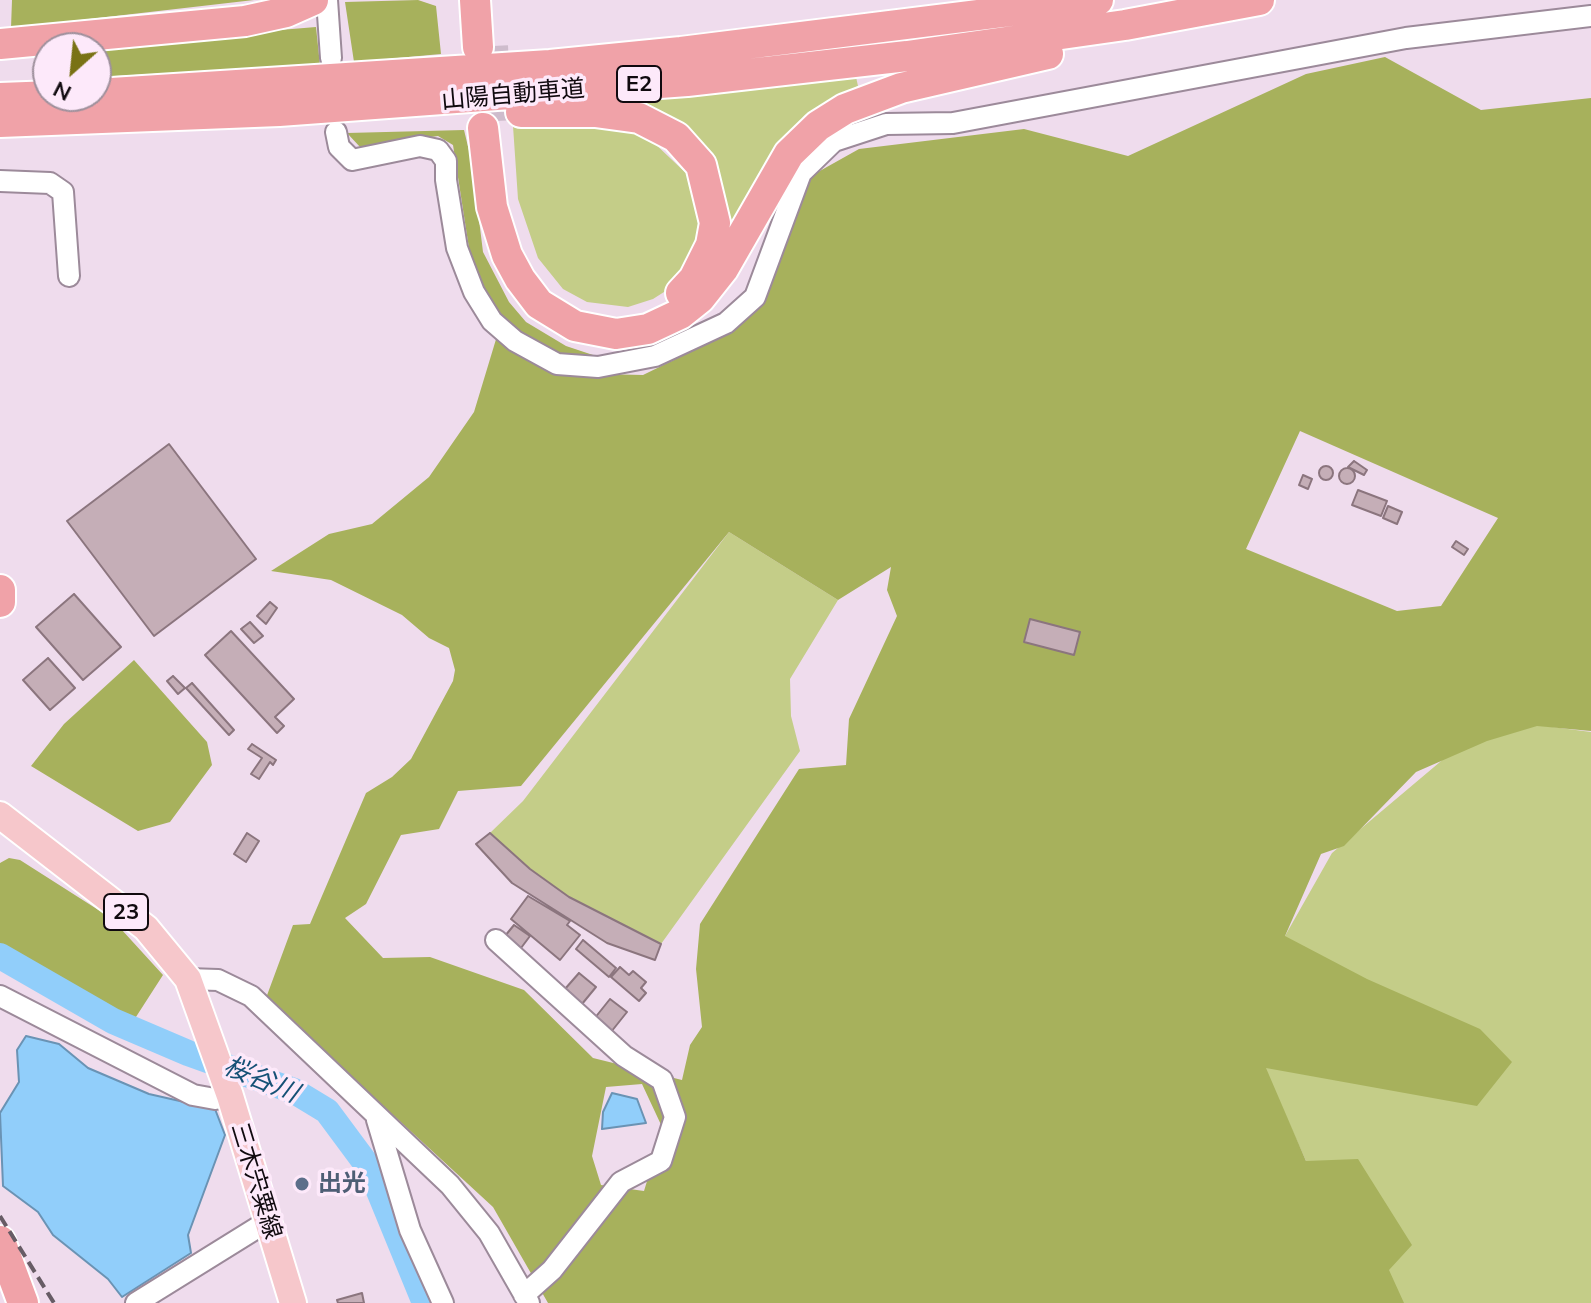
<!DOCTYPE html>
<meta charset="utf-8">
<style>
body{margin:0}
#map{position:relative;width:1591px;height:1303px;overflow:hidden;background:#efdced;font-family:Mulish,sans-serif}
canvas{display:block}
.north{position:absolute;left:32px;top:32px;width:80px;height:80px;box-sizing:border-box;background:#fde9fa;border:2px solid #9e909c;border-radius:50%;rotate:207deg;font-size:22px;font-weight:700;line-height:32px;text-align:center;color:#100a0f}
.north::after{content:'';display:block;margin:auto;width:28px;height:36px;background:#797214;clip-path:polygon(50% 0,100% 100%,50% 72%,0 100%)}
</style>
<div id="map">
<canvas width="1591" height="1303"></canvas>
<div class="north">N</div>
</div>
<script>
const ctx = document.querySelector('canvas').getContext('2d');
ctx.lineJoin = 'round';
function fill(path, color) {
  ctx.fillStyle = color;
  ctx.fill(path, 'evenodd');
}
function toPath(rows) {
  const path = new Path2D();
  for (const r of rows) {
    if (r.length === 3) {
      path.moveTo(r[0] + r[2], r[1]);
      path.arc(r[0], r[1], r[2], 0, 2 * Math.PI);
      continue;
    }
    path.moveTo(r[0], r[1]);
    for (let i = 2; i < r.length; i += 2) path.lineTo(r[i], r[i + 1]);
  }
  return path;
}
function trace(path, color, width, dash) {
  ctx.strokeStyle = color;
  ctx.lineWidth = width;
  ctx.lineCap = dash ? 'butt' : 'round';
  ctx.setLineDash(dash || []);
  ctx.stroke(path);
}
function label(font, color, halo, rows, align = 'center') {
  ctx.font = font + ' Mulish,"Noto Sans JP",sans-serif';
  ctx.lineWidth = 7;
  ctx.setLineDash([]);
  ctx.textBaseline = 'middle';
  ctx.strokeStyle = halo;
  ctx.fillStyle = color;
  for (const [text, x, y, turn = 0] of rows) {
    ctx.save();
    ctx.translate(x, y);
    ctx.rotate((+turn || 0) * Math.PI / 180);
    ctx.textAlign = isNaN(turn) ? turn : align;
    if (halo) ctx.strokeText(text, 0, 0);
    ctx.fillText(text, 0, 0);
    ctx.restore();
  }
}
fill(toPath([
 [856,77,858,86,805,115,770,158,718,264,720,185,603,103],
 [574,124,624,129,650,139,689,176,699,200,700,239,675,285,653,299,628,307,587,302,563,289,538,258,518,199,513,126],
 [729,532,838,600,790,679,791,716,800,751,661,944,569,897,530,869,490,833,523,801],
 [1491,719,1591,732,1591,1303,1370,1303,1257,1052,1285,936,1332,853]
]), '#c4cd88');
fill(toPath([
 [12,0,254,0,11,28],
 [418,0,436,6,441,54,354,62,345,2],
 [316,27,320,65,96,77,96,48,64,48],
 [1385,57,1481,110,1591,98,1591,731,1537,726,1487,741,1416,772,1344,846,1321,854,1285,936,1367,979,1480,1029,1512,1062,1477,1106,1266,1068,1306,1161,1358,1159,1412,1245,1389,1270,1404,1303,548,1303,493,1207,266,998,293,925,310,924,366,793,392,777,411,759,453,681,455,670,449,648,429,638,402,615,331,580,271,571,329,534,372,524,429,477,474,412,497,336,554,373,643,375,723,336,753,311,809,177,859,149,1024,129,1128,156,1306,74],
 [1300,431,1498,518,1441,606,1397,611,1246,549],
 [729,532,838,600,891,567,887,590,897,616,849,719,846,765,799,769,700,924,696,969,702,1027,690,1045,682,1080,593,1058,524,990,430,957,383,958,345,918,366,904,401,835,439,829,458,791,521,786],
 [642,1084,663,1129,644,1191,601,1185,592,1156,606,1087],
 [464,130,472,163,483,252,509,302,526,322,566,346,605,359,564,357,516,332,494,308,471,261,453,145,438,136,360,147,347,133],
 [134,660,207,742,212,765,170,822,138,831,31,766,64,724],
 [9,858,20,860,111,918,163,975,134,1020,73,991,0,947,0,863]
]), '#a7b15c');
const water = toPath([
 [26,1036,59,1044,88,1068,149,1094,215,1109,225,1135,188,1235,191,1253,122,1297,108,1279,53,1235,38,1212,3,1186,0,1113,19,1082,17,1050,26,1036],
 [612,1093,637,1099,646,1123,602,1129,603,1112,612,1093]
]);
fill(water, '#91cefa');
trace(water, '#6a93b4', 2);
trace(toPath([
 [0,956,113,1021,188,1053,294,1091,327,1111,370,1169,425,1303]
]), '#91cefa', 26);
const building = toPath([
 [169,444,256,559,154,636,67,521,169,444],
 [1354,461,1367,470,1364,475,1348,467,1354,461],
 [1326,473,7],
 [1347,476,8],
 [1303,475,1312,479,1308,489,1299,485,1303,475],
 [1358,490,1387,501,1381,516,1352,505,1358,490],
 [1388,506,1402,512,1397,524,1383,518,1388,506],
 [1456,541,1468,549,1464,555,1452,547,1456,541],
 [74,594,121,647,83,680,36,627,74,594],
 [270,602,277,608,266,624,257,616,270,602],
 [1030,619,1080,632,1074,655,1024,642,1030,619],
 [250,622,263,636,254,643,241,629,250,622],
 [231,631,294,699,275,717,284,726,277,733,205,655,231,631],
 [48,658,75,688,50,710,23,680,48,658],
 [173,676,185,688,178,694,167,681,173,676],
 [192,683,234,730,229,735,186,688,192,683],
 [252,744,276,760,273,765,270,762,259,779,251,774,262,758,248,749,252,744],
 [247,833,259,841,246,862,234,854,247,833],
 [490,833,530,869,569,897,661,944,655,960,607,943,512,883,476,844,490,833],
 [528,896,570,921,567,925,580,935,560,960,511,919,528,896],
 [514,925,530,936,521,948,505,936,514,925],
 [583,940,616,968,609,977,576,949,583,940],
 [620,967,629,975,633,971,646,982,641,988,646,993,639,1001,611,977,620,967],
 [579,973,596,987,582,1004,565,989,579,973],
 [610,999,627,1012,611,1032,594,1019,610,999],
 [362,1293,364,1303,338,1303,337,1300,362,1293]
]);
fill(building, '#c5aeb7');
trace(building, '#8b757e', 2);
trace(toPath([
 [493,46,497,126]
]), '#cebccc', 30, [30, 15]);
const minor = toPath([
 [327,0,331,58],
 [336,132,339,147,352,160,420,146,438,150,446,161,446,180,457,248,474,292,492,321,515,341,557,364,598,367,655,356,726,323,755,297,801,173,834,141,886,124,953,123,1406,38,1591,16],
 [0,181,50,183,63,192,69,276],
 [496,940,624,1056,662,1080,675,1117,661,1161,621,1182,552,1270,524,1295],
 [188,979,218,980,251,996,450,1185,489,1233,529,1303],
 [0,996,193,1095,215,1099,230,1096],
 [377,1120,410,1230,443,1303],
 [136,1303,268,1221]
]);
const major = toPath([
 [0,815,146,928,188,979,230,1096,293,1303]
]);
const highway = toPath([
 [475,0,478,47],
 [0,44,245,21,286,12,313,0],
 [96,94,550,65,681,52,1098,0],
 [0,98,53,96],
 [521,112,595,112,639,118,676,137,701,165,715,223,711,245,694,279,681,293],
 [0,122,279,111,687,81,907,56,1125,25,1259,0],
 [483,128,492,207,507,255,520,279,539,304,575,326,616,334,648,329,680,314,700,298,723,269,789,154,818,126,845,109,901,88,1048,54],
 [0,590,0,602],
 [0,1241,23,1303]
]);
trace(minor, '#9c8a9a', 24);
trace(major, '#fff', 30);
trace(highway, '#fff', 34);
trace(minor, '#fff', 20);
trace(major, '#f6c7cb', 26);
trace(highway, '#f0a2a8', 30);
trace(toPath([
 [0,1216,54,1303]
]), '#675c65', 4, [12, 6]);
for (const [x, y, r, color] of [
 [302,1184,8,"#5c6f8a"]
]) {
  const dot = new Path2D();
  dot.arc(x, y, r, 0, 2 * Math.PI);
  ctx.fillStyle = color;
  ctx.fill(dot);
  trace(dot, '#fde9fa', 3);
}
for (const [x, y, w] of [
 [639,84,44],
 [126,912,44]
]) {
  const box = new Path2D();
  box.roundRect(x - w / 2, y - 18, w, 36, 6);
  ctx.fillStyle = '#fde9fa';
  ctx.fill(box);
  trace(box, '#100a0f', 2);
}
label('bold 22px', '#100a0f', null, [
 ["E2",639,84],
 ["23",126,912]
]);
label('24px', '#100a0f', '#fde9fa', [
 ["山陽自動車道",513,95,-5],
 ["三木宍粟線",256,1181,73]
]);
label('bold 24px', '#4e5e75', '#fde9fa', [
 ["出光",318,1184]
], 'left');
label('italic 26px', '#165176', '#fde9fa', [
 ["桜谷川",261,1080,23]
]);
</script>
